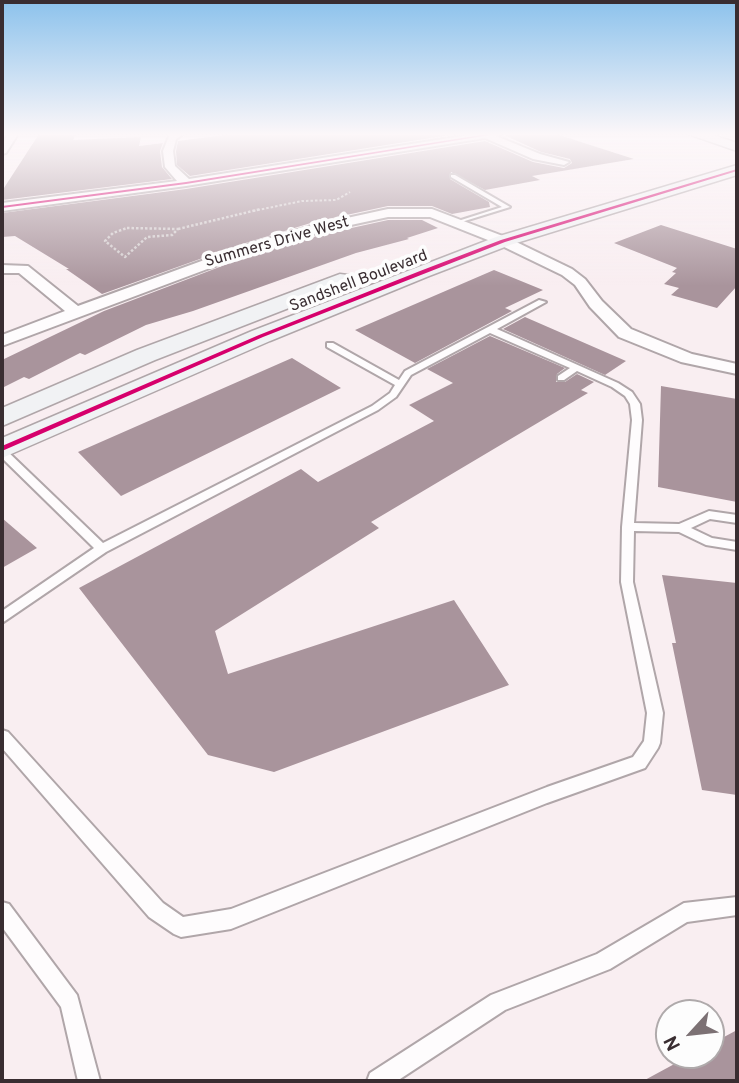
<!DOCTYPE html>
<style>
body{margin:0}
#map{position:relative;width:739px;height:1083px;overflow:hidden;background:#f9eef1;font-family:Overpass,sans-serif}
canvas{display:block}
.frame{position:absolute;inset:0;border:4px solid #392d31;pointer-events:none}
.north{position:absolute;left:655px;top:999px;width:70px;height:70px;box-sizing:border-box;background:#fdfdfd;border:2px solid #afaaab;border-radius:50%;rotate:243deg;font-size:19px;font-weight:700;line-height:28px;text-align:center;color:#392d31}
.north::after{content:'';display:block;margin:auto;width:24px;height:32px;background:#7c7174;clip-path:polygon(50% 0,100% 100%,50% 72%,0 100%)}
</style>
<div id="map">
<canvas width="739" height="1083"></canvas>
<div class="frame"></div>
<div class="north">N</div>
</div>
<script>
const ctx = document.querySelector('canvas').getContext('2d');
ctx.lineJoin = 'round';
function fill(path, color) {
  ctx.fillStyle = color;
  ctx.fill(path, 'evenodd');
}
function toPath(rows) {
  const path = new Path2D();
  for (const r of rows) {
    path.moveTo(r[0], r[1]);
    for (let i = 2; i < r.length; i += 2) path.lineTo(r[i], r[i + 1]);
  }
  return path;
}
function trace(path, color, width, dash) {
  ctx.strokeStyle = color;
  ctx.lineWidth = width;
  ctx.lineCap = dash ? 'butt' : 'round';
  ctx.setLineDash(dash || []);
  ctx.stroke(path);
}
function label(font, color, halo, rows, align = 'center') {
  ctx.font = font + ' Overpass,sans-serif';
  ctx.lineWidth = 7;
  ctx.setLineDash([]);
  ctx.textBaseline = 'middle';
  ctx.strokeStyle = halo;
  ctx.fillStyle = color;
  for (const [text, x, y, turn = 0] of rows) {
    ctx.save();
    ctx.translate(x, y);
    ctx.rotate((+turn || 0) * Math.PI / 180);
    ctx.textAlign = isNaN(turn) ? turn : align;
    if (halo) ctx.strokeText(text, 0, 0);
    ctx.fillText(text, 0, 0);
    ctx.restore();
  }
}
fill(toPath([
 [39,134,76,134,73,140,141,137,139,146,163,143,160,151,162,167,172,179,2,200,2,191],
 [232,134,456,134,190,176,177,165,176,151,178,141],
 [502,134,556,134,634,159,532,176,540,180,485,190,451,172,450,179,489,202,490,207,452,214,432,206,388,206,314,222,239,245,102,294,66,269,69,269,15,236,2,237,2,213,186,189,485,141,533,162,564,168,572,163,570,159,541,152],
 [388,220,422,220,438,228,407,238,409,239,356,253,193,311,146,325,85,355,80,353,29,379,24,377,2,388,2,360,104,311,251,255,324,234],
 [661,225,737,249,737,286,717,308,671,295,679,288,664,284,676,273,672,272,677,268,614,243],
 [494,270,543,290,505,308,512,311,415,363,355,330],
 [525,317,626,361,605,375,503,329],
 [490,336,565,368,557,374,556,382,565,382,577,374,594,382,581,390,588,393,371,522,379,528,215,631,228,674,454,600,509,685,274,772,208,755,79,588,301,469,318,482,434,421,409,405,453,383,427,369],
 [292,358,341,388,121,496,78,452],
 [661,386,737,399,737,502,658,487],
 [2,518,37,548,2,568],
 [662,575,737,583,737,795,702,790,672,643,676,643],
 [737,1030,737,1081,643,1081,691,1055,711,1055,711,1044]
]), '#a9949c');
const lane = toPath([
 [451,175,455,175,510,207,455,224,455,222,502,207,451,177,451,175],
 [539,300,546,302,497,329,618,383,632,392,640,404,642,420,634,523,679,524,709,511,737,515,737,523,710,519,691,528,712,538,737,542,737,550,706,545,679,532,634,531,633,582,663,713,660,743,658,748,645,768,547,803,231,929,181,937,174,934,149,917,2,748,2,730,8,732,163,903,183,917,231,909,547,787,633,757,644,741,647,713,621,582,622,527,632,420,630,404,625,396,612,387,577,371,564,380,558,380,558,376,570,368,490,333,411,375,396,397,378,410,106,552,2,623,2,611,94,548,2,458,2,449,6,450,103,543,372,406,390,393,395,385,327,347,327,343,333,343,399,380,405,371,539,300],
 [737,897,737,915,687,922,610,969,505,1010,397,1081,367,1081,370,1073,491,995,597,954,684,903,737,897],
 [2,902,9,904,77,995,100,1081,78,1081,61,1007,2,927,2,902]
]);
const street = toPath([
 [8,134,18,134,6,153,2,154,2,144,8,134],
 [170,134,183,134,176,139,173,151,175,166,189,179,475,134,500,134,496,136,540,154,569,162,564,165,533,159,485,138,186,186,2,211,2,203,177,181,165,167,163,151,170,134],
 [388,209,432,209,508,238,572,269,585,279,602,301,631,329,692,354,737,364,737,374,681,362,619,337,590,307,575,285,562,275,498,244,430,217,388,217,323,231,250,253,2,346,2,335,65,311,19,273,2,273,2,265,28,266,78,306,240,247,315,225,388,209]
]);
const secondary = toPath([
 [688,134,710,134,737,143,737,151,688,134],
 [737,165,737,175,510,245,429,276,270,341,2,458,2,438,252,331,496,237,737,165],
 [340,274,348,275,351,280,348,285,155,360,2,426,2,408,137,350,340,274]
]);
trace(lane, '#b0a6a9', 4);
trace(street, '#b0a6a9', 4);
trace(secondary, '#b0a6a9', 3);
trace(toPath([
 [253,211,302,201,336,200,350,192]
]), '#d4cecf', 2, [2.5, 2]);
trace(toPath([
 [127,228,178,229,172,235,147,237,125,257,105,241,113,233,127,228],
 [178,229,261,209]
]), '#d4cecf', 2.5, [2.5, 2]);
fill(lane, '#fefcfd');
fill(street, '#fefcfd');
fill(secondary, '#f1f2f4');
fill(toPath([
 [487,134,496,134,186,184,2,208,2,206,186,182,487,134],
 [737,169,737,171,505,242,263,337,2,451,2,446,259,335,420,271,501,240,737,169]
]), '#d6006c');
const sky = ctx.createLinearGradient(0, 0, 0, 286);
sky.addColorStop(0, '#8cc2ec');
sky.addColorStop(0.47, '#fcf7f9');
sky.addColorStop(1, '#fcf7f900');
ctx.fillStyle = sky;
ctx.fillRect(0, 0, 739, 286);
label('16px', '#392d31', '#fdfdfd', [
 ["Summers Drive West",277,243,-16],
 ["Sandshell Boulevard",359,282,-21]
]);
</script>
